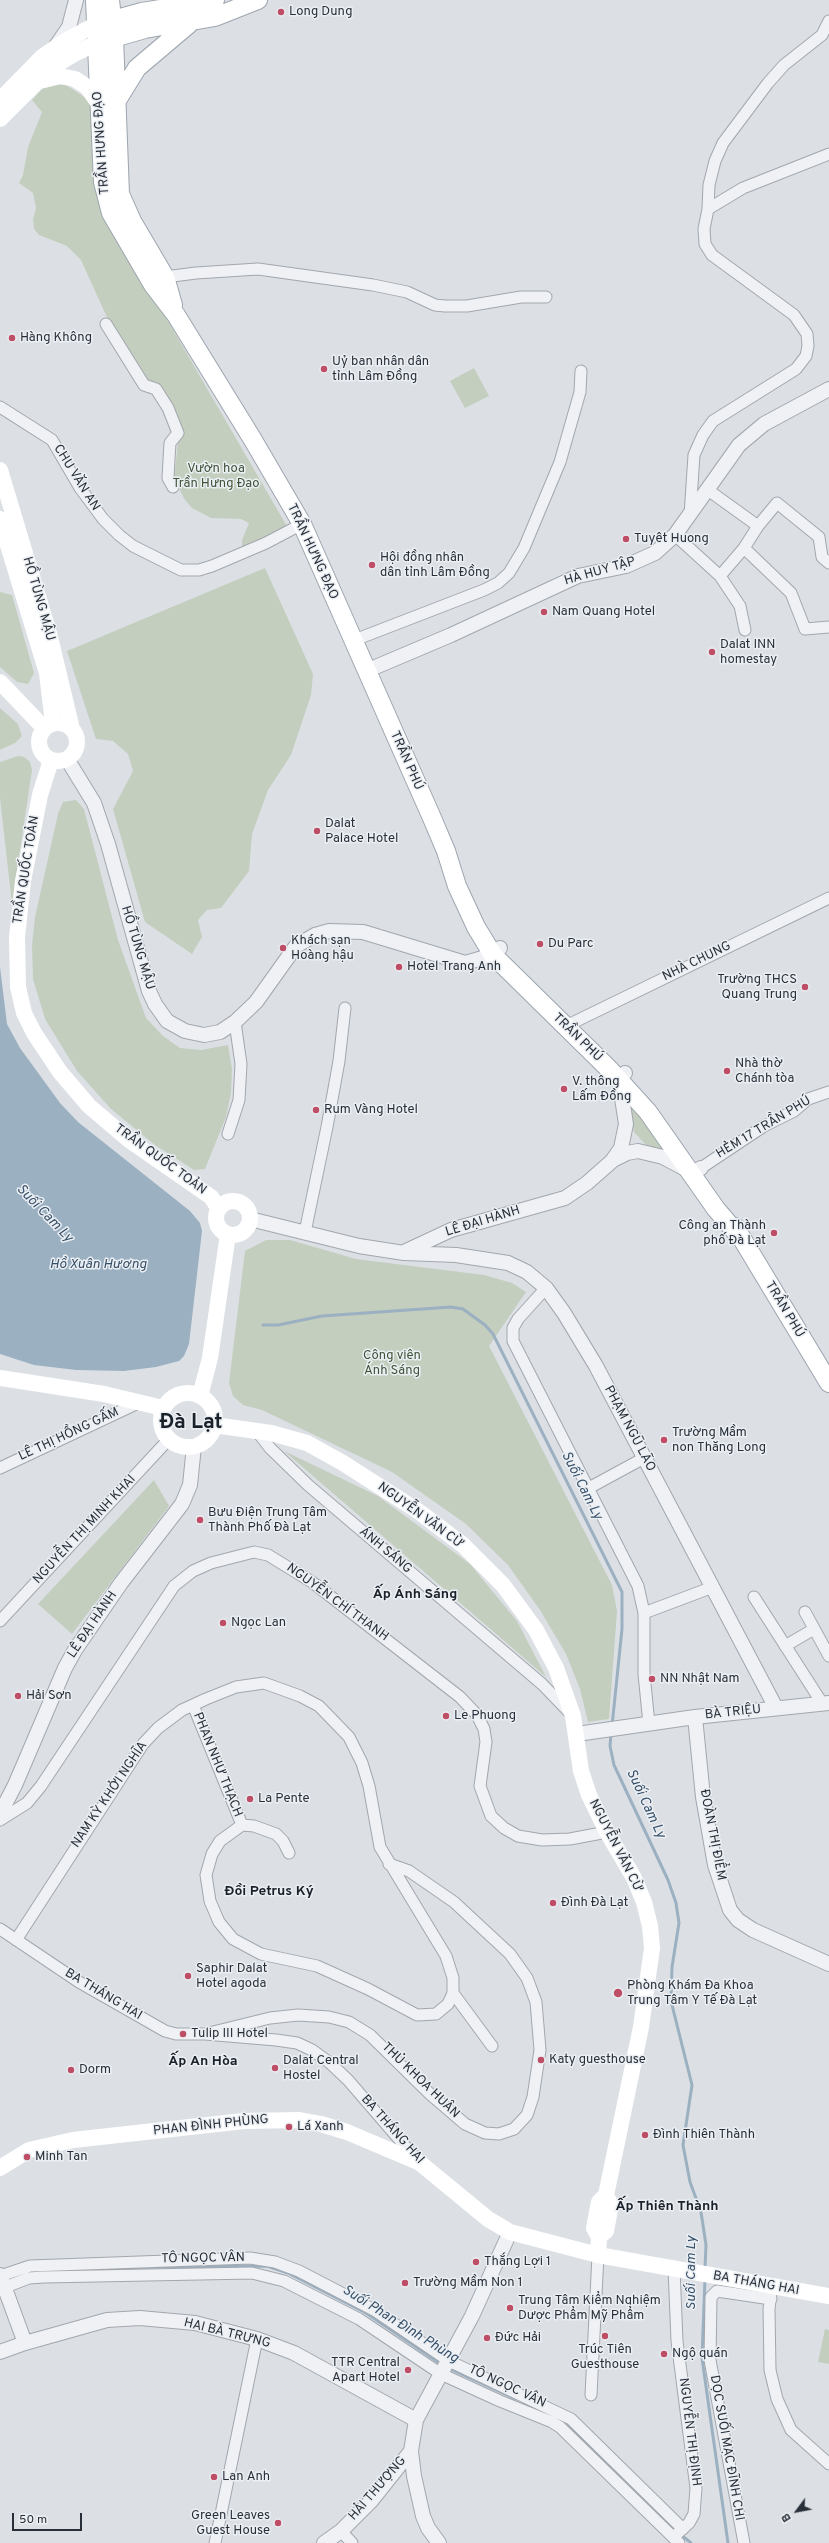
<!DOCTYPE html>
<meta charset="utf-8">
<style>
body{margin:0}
#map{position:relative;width:829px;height:2543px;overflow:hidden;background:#dce0e5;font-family:Overpass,sans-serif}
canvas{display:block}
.north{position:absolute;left:777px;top:2491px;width:40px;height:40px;-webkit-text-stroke:3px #ebeff3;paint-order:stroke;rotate:238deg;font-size:11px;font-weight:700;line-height:16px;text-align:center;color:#282f39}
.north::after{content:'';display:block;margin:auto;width:14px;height:18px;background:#282f39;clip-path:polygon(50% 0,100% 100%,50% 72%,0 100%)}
.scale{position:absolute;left:12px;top:2513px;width:70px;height:18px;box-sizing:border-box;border:2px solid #282f39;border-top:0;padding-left:5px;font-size:12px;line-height:14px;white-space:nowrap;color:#282f39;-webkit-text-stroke:3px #ebeff3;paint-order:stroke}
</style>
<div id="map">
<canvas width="829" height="2543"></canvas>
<div class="north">B</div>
<div class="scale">50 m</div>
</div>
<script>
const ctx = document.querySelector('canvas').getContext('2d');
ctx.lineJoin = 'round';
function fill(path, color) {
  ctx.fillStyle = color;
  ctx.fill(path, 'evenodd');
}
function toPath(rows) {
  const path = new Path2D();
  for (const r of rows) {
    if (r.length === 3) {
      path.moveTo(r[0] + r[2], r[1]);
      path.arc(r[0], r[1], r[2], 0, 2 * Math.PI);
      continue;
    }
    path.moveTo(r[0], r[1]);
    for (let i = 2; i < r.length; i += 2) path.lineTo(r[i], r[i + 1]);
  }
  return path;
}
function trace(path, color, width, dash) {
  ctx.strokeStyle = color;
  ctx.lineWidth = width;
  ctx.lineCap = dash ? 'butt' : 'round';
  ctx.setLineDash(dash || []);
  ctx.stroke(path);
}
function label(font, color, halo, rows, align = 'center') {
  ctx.font = font + ' Overpass,sans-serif';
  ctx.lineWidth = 3;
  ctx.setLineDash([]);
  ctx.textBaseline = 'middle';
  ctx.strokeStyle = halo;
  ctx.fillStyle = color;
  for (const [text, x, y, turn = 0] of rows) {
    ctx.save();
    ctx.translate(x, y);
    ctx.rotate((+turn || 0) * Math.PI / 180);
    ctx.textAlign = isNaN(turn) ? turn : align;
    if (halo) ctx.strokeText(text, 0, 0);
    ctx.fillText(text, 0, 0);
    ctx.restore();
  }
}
fill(toPath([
 [55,84,66,85,86,98,92,110,107,216,288,528,242,549,242,540,249,523,241,519,211,518,192,508,185,500,174,479,180,424,146,383,110,324,81,260,67,246,39,235,34,229,33,219,36,208,33,193,19,183,23,175,28,147,42,112,32,100,43,88],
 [474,368,489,396,465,408,450,381],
 [265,568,313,674,311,695,291,755,268,790,252,834,249,871,221,908,207,910,198,920,202,937,192,954,145,922,113,809,133,771,128,754,113,741,96,739,67,651],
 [0,592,12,595,34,673,28,684,17,682,0,667],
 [0,708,18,724,22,736,15,743,0,750],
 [18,756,24,757,30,762,32,770,12,904,0,798,0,762],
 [76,800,84,809,118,940,146,1018,163,1036,180,1048,201,1050,228,1045,232,1069,231,1093,226,1117,205,1169,194,1170,155,1145,111,1109,77,1071,45,1019,33,979,32,945,35,917,58,814,63,802],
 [633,1105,663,1146,660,1150,647,1146,634,1132,630,1111],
 [266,1240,290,1240,356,1259,484,1275,512,1283,526,1292,489,1346,612,1585,617,1611,609,1719,588,1722,580,1689,566,1654,540,1610,508,1565,466,1524,392,1472,262,1410,243,1405,233,1396,229,1383,245,1251],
 [284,1451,378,1496,470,1564,517,1621,546,1677],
 [154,1480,169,1506,72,1634,38,1604],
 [825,2329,829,2330,829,2364,818,2362]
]), '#c3cebe');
fill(toPath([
 [0,967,7,1024,20,1048,60,1103,78,1122,190,1211,200,1223,202,1231,189,1344,184,1356,179,1361,156,1367,124,1371,76,1370,34,1365,0,1354]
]), '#9bb0c1');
trace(toPath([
 [263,1325,278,1325,322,1316,451,1307,463,1309,485,1325,493,1334,622,1592,622,1629,612,1726],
 [611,1733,610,1746,614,1765,668,1880,676,1903,679,1923,672,1967,671,2001,692,2085,683,2145,690,2182,701,2212,706,2245,705,2268],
 [144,2267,267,2266,288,2273,366,2313,441,2364],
 [705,2278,702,2358,728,2543],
 [448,2368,516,2399],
 [561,2419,676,2530],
 [680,2534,691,2543]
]), '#9bb0c1', 3);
const minor = toPath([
 [708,209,743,188,829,154],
 [160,280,165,277,196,273,258,269,373,285,407,292,435,305,445,306,467,306,521,297,546,297],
 [106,324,144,385,156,389,168,408,178,433,170,443,169,459,168,478,173,487],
 [0,407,52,440,80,488,103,519,119,535,133,546,181,570,199,570,212,566,266,543,302,524],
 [708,490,758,526],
 [690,515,694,455,703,435,713,421,796,369,806,356,808,346,807,334,794,315,712,255,705,244,704,229,708,209,709,185,715,161,723,143,768,83,784,65,822,35,829,21],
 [675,535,720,576,740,606,745,630],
 [829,563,822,557,819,537,777,503,758,526,744,548,791,593,805,629,829,627],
 [720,576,744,548],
 [352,641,484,590,498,583,509,573,524,548,560,462,580,392,581,371],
 [566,1026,829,898],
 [228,1134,239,1100,241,1064,235,1022],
 [701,1168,764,1126,794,1111,808,1099,829,1092],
 [305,1232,327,1127,339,1061,345,1008],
 [546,1288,518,1319,513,1328,513,1341,638,1586,644,1613,644,1674,649,1724],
 [256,1430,270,1448,308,1485,542,1684,570,1713],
 [0,1468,138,1403],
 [587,1489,644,1458],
 [754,1597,822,1703],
 [805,1612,829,1656],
 [644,1613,713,1587],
 [0,1621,169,1439],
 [785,1646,814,1629],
 [0,1820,27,1803,41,1786,174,1586,193,1571,211,1563,254,1552,268,1555,312,1582,460,1697,477,1715,484,1729,486,1742,480,1786,491,1816,504,1828,518,1836,542,1840,570,1839,607,1832],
 [242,1825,254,1826,276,1834,283,1841,289,1853],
 [0,1929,79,1982,165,2031,176,2034,205,2034,276,2040,297,2043,312,2050,330,2063,348,2080,417,2160],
 [16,1940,143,1744,158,1728,182,1710,193,1705,206,1699,236,1687,264,1683,300,1696,319,1706,349,1737,362,1763,369,1786,380,1847,446,1956,453,1978,453,1993,448,2004,436,2014,417,2015,368,1989,317,1966,261,1954,233,1939,219,1922,210,1901,206,1875,212,1854,220,1841,242,1825,193,1705],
 [453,1993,492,2046],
 [205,2034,270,2018,298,2015,329,2017,349,2022,370,2035,430,2094,465,2124,485,2133,499,2134,514,2129,527,2115,533,2097,540,2050,536,2002,527,1978,510,1954,454,1902,409,1871,389,1864],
 [674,2269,677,2341,696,2488,694,2514,689,2523,677,2534],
 [0,2276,30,2266,250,2258,275,2262,299,2271,374,2310,449,2361,571,2419,683,2529],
 [0,2289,29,2278,44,2277,252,2273,284,2281,359,2319,441,2374,500,2401,552,2422,560,2427,679,2543],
 [771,2293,769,2309,770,2370,777,2399,791,2430,829,2464],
 [591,2395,598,2255],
 [341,2531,352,2543],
 [215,2543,257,2339],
 [744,2543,710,2360,711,2297,717,2291,771,2299]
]);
const tertiary = toPath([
 [56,46,69,27,76,0],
 [366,671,451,635,578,576,626,566,655,553,675,535,739,445,764,424,829,389],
 [67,759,94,803,108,844,149,991,155,1004,167,1021,185,1031,204,1035,220,1032,235,1022,256,1002,296,946,315,935,329,931,363,932,465,963,493,955,500,948],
 [613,1160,627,1153,638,1151,663,1157,693,1173,701,1168],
 [250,1219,359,1246,404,1253,456,1255,508,1263,527,1272,546,1288,564,1313,596,1366,776,1708],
 [406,1251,451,1230,565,1198,587,1183,612,1161,621,1148,626,1124,619,1079,625,1073],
 [695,1717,703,1797,715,1865,730,1910,738,1920,753,1930,829,1964],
 [577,1734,695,1717,829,1703],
 [0,1814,15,1785,65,1668,75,1650,121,1583,182,1504,190,1485,194,1446],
 [0,2275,25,2343],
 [0,2352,25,2343,107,2320,140,2318,195,2323,257,2339,294,2353,416,2420],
 [324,2543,341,2531,372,2500,411,2451],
 [439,2543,428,2528,423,2516,414,2476,411,2451,416,2420,472,2316,510,2232]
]);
const primary = toPath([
 [95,0,103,182,111,213,153,285,176,315,253,440,302,524,432,818,446,851,457,886,476,927,493,955,610,1070,648,1112,716,1209,740,1237],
 [110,0,114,37,120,194,132,221,165,277,173,305],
 [102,23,142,12,215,0],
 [103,41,145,29,215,17,258,0],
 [116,102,137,68,189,24],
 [735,1227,829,1383]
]);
trace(minor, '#a2a7ae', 13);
trace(tertiary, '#a2a7ae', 16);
trace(primary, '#9da5af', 20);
trace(minor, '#eff1f4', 11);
trace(tertiary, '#eff1f4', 14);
trace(toPath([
 [40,81,60,76,75,79,87,87,99,104],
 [0,100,42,57,65,41,95,25],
 [0,119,51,68,74,54,97,43],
 [0,470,49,633,72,729],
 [0,519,47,673,53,723],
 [0,682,44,728],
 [58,742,19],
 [51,760,40,795,23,881,17,937,18,987,24,1013,34,1033,60,1072,89,1106,129,1140,211,1197,219,1209],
 [233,1218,17],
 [0,1378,104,1394,163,1408],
 [188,1420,27],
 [200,1396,210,1358,228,1234],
 [214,1425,271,1433,307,1443,343,1463,418,1511,463,1545,503,1585,536,1630,556,1668,573,1716,581,1771,589,1795,607,1832,634,1878,644,1902,650,1926,652,1948,641,2027,606,2195,599,2202,594,2228,599,2237,598,2255],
 [0,2168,29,2150,73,2140,244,2121,299,2120,321,2124,347,2132,420,2163,488,2219,510,2232,598,2255,829,2296],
 [599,2237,606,2231,611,2205,606,2195]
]), '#fff', 16);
trace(primary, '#fff', 18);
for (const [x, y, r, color] of [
 [281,12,4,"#be4d66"],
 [12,338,4,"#be4d66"],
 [324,369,4,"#be4d66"],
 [626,539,4,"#be4d66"],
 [372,565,4,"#be4d66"],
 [544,612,4,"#be4d66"],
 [712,652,4,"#be4d66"],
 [317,831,4,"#be4d66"],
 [540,944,4,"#be4d66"],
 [283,948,4,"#be4d66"],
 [399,967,4,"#be4d66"],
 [805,987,4,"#be4d66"],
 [727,1071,4,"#be4d66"],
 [564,1089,4,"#be4d66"],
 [316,1110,4,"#be4d66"],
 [774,1233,4,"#be4d66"],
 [664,1440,4,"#be4d66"],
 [200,1520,4,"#be4d66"],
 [223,1623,4,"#be4d66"],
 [652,1679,4,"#be4d66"],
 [18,1696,4,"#be4d66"],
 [446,1716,4,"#be4d66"],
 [250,1799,4,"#be4d66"],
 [553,1903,4,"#be4d66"],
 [188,1976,4,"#be4d66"],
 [618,1993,5,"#be4d66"],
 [183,2034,4,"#be4d66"],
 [541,2060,4,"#be4d66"],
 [275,2068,4,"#be4d66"],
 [71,2070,4,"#be4d66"],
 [289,2127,4,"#be4d66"],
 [645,2135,4,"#be4d66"],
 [27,2157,4,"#be4d66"],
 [476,2262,4,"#be4d66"],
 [405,2283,4,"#be4d66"],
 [510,2308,4,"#be4d66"],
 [605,2336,4,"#be4d66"],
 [487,2338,4,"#be4d66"],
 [664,2354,4,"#be4d66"],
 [408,2370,4,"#be4d66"],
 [214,2477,4,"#be4d66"],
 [278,2523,4,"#be4d66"]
]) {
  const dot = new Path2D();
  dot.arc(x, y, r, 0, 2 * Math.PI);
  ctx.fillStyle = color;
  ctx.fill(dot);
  trace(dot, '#ebeff3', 1.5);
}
label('13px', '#282f39', '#ebeff3', [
 ["Long Dung",289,12],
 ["Hàng Không",20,338],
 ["Uỷ ban nhân dân",332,362],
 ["tỉnh Lâm Đồng",332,377],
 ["Tuyêt Huong",634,539],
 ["Hội đồng nhân",380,558],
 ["dân tỉnh Lâm Đồng",380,573],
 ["Nam Quang Hotel",552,612],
 ["Dalat INN",720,645],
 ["homestay",720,660],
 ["Dalat",325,824],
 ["Palace Hotel",325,839],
 ["Khách sạn",291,941],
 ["Hoàng hậu",291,956],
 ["Du Parc",548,944],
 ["Hotel Trang Anh",407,967],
 ["Trường THCS",797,980,"right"],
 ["Quang Trung",797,995,"right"],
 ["Nhà thờ",735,1064],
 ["Chánh tòa",735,1079],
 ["V. thông",572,1082],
 ["Lấm Đồng",572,1097],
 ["Rum Vàng Hotel",324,1110],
 ["Công an Thành",766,1226,"right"],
 ["phố Đà Lạt",766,1241,"right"],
 ["Trường Mầm",672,1433],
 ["non Thăng Long",672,1448],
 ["Bưu Điện Trung Tâm",208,1513],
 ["Thành Phố Đà Lạt",208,1528],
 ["Ngọc Lan",231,1623],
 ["NN Nhật Nam",660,1679],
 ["Hải Sơn",26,1696],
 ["Le Phuong",454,1716],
 ["La Pente",258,1799],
 ["Đình Đà Lạt",561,1903],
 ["Saphir Dalat",196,1969],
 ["Hotel agoda",196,1984],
 ["Phòng Khám Đa Khoa",627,1986],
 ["Trung Tâm Y Tế Đà Lạt",627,2001],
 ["Tulip III Hotel",191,2034],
 ["Katy guesthouse",549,2060],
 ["Dalat Central",283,2061],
 ["Hostel",283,2076],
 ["Dorm",79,2070],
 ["Lá Xanh",297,2127],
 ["Đình Thiên Thành",653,2135],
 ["Minh Tan",35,2157],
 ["Thắng Lợi 1",484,2262],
 ["Trường Mầm Non 1",413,2283],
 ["Trung Tâm Kiểm Nghiệm",518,2301],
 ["Dược Phẩm Mỹ Phẩm",518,2316],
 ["Đức Hải",495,2338],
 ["Trúc Tiên",605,2350,"center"],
 ["Guesthouse",605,2365,"center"],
 ["Ngộ quán",672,2354],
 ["TTR Central",400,2363,"right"],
 ["Apart Hotel",400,2378,"right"],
 ["Lan Anh",222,2477],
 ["Green Leaves",270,2516,"right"],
 ["Guest House",270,2531,"right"]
], 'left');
label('13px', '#282f39', '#ebeff3', [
 ["TRẦN HƯNG ĐẠO",102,143,-94],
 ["CHU VĂN AN",76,478,58],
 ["TRẦN HƯNG ĐẠO",312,552,65],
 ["HÀ HUY TẬP",600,572,-16],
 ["HỒ TÙNG MẬU",38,599,74],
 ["TRẦN PHÚ",406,761,66],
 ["TRẦN QUỐC TOẢN",27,870,-81],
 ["HỒ TÙNG MẬU",137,948,73],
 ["NHÀ CHUNG",697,962,-26],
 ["TRẦN PHÚ",577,1038,44],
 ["HẺM 17 TRẦN PHÚ",764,1128,-31],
 ["TRẦN QUỐC TOẢN",160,1160,36],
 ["LÊ ĐẠI HÀNH",483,1222,-17],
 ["TRẦN PHÚ",784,1310,59],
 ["PHẠM NGŨ LÃO",629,1429,62],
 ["LÊ THỊ HỒNG GẤM",69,1435,-25],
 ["NGUYỄN VĂN CỪ",420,1516,36],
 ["NGUYỄN THỊ MINH KHAI",85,1530,-47],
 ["ÁNH SÁNG",385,1551,40],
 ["NGUYỄN CHÍ THANH",337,1603,36],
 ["LÊ ĐẠI HÀNH",93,1625,-56],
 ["BÀ TRIỆU",733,1713,-6],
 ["PHAN NHƯ THẠCH",217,1765,68],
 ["NAM KỲ KHỞI NGHĨA",110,1795,-56],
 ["ĐOÀN THỊ ĐIỂM",712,1835,79],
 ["NGUYỄN VĂN CỪ",615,1846,63],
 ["BA THÁNG HAI",103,1995,31],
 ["THỦ KHOA HUÂN",420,2081,44],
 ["PHAN ĐÌNH PHÙNG",211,2126,-6],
 ["BA THÁNG HAI",392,2130,48],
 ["TÔ NGỌC VÂN",203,2259,-1],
 ["BA THÁNG HAI",756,2284,10],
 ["HAI BÀ TRƯNG",227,2334,14],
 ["TÔ NGỌC VÂN",507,2387,25],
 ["NGUYỄN THỊ ĐỊNH",689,2432,83],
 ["DỌC SUỐI MẠC ĐĨNH CHI",726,2448,80],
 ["HẢI THƯỢNG",378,2489,-49]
]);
label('13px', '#3e5337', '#ebeff3', [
 ["Vườn hoa",216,469],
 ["Trần Hưng Đạo",216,484],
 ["Công viên",392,1356],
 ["Ánh Sáng",392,1371]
]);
label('italic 14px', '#375069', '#ebeff3', [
 ["Suối Cam Ly",44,1214,46],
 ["Hồ Xuân Hương",98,1265],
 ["Suối Cam Ly",581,1486,63],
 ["Suối Cam Ly",645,1804,65],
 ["Suối Cam Ly",692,2273,-90],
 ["Suối Phan Đình Phùng",400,2325,32]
]);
label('bold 14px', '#1a212a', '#ebeff3', [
 ["Ấp Ánh Sáng",415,1595],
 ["Đồi Petrus Ký",269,1892],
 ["Ấp An Hòa",203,2062],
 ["Ấp Thiên Thành",667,2207]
]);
label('bold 21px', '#1a212a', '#ebeff3', [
 ["Đà Lạt",191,1424]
]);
</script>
